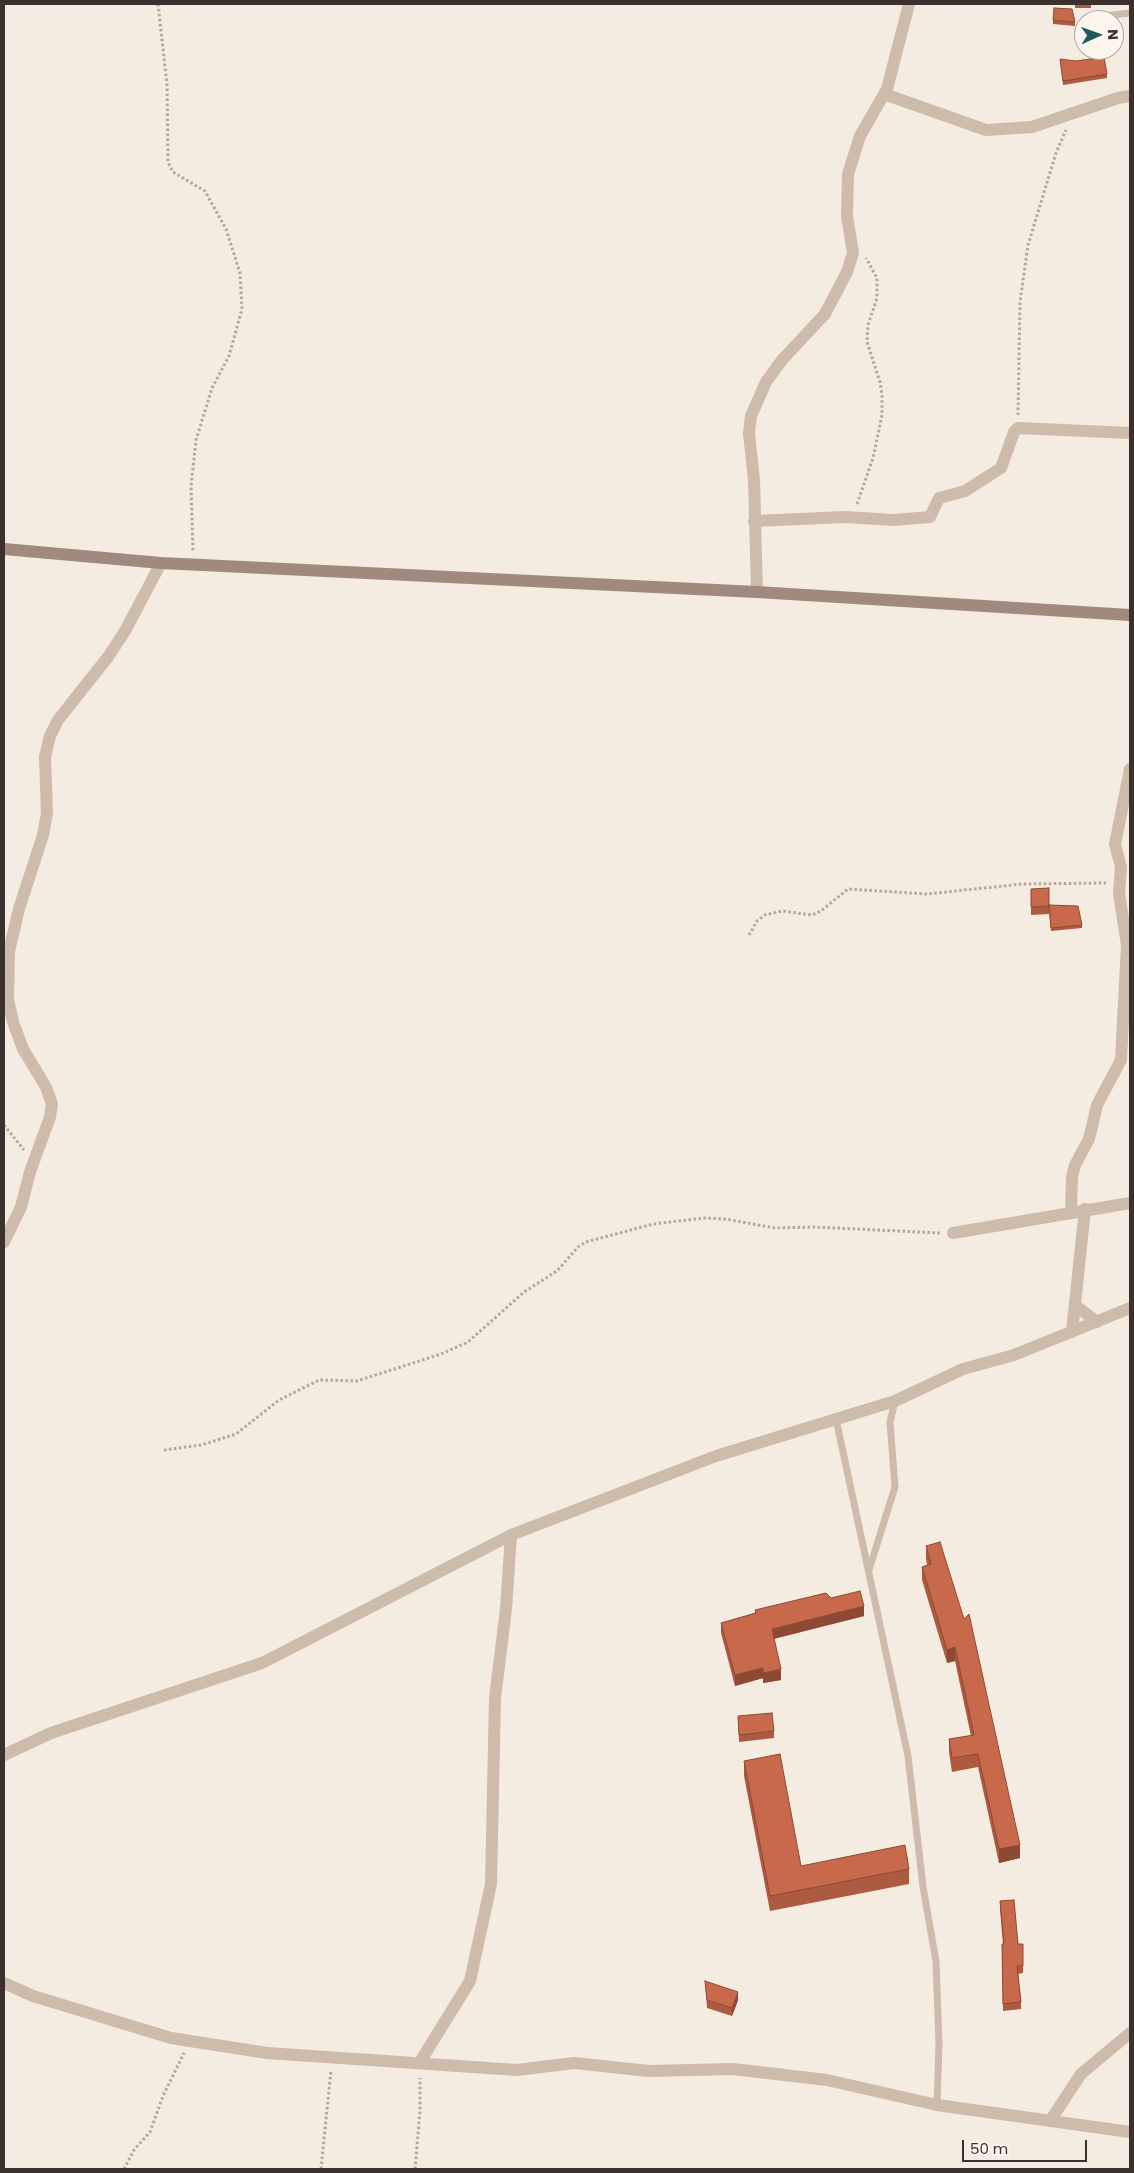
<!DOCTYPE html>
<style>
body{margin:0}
#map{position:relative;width:1134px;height:2173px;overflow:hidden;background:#f4ebe1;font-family:Poppins,sans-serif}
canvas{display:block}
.frame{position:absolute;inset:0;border:5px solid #3b302b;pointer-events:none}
.north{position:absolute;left:1074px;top:10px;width:50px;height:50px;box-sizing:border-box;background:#fbf5ee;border:1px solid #aea6a0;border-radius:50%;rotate:88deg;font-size:14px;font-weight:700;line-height:20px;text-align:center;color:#3b302b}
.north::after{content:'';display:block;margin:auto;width:18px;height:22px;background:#1f5a5e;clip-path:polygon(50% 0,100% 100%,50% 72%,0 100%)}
.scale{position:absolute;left:962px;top:2140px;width:125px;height:22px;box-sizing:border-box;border:2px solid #3b302b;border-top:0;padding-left:6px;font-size:15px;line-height:18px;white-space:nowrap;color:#3b302b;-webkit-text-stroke:4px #fbf5ee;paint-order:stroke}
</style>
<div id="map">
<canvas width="1134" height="2173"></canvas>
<div class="frame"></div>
<div class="north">N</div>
<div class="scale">50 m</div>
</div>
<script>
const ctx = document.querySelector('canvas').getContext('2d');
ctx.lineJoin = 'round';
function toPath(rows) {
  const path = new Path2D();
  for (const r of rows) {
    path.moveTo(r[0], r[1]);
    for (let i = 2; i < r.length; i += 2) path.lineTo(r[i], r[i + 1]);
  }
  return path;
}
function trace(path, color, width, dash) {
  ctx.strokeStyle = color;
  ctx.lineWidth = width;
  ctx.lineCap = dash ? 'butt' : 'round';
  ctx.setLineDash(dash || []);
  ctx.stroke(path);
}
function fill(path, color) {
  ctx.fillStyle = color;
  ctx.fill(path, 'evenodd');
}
trace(toPath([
 [158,4,167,84,168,162,173,172,205,191,226,229,240,273,242,309,229,356,212,388,196,440,191,487,193,551],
 [1018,415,1020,302,1028,245,1056,153,1066,130],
 [857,504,873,458,882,415,882,395,880,382,867,342,868,325,877,298,877,278,866,258],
 [749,935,757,921,765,915,782,911,812,915,821,911,848,889,927,894,1022,884,1106,883],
 [4,1125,24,1150],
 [164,1450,201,1445,236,1434,279,1400,319,1380,357,1381,441,1354,468,1342,524,1292,557,1271,578,1247,586,1242,653,1224,705,1218,725,1219,775,1228,814,1227,940,1233],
 [124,2169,134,2150,150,2132,163,2096,184,2053],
 [321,2169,331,2070],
 [415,2169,420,2111,420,2078]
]), '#b9a596', 3, [2.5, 2.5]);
trace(toPath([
 [1104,16,1130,13],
 [836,1419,908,1756,923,1887,936,1961,939,2044,937,2105],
 [869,1570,895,1487,890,1422,895,1401]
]), '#cdbbac', 7);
trace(toPath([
 [884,94,986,130,1032,127,1118,98,1130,96],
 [754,521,845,517,894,520,930,517,939,498,965,491,1001,468,1014,432,1018,428,1130,433],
 [757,592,754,480,749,433,751,416,766,382,782,360,825,314,847,272,853,253,847,216,848,174,860,136,887,89,909,4],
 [1071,1213,1072,1177,1075,1165,1089,1139,1097,1105,1121,1060,1127,945,1119,893,1121,867,1115,844,1130,769],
 [953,1233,1130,1203],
 [4,1242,21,1207,30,1172,50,1117,52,1104,46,1087,23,1049,13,1022,8,999,9,951,19,909,43,835,47,813,45,757,50,736,58,720,108,657,125,631,161,563],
 [1076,1306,1097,1322],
 [1072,1332,1085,1209],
 [4,1755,51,1733,262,1663,511,1535,716,1456,895,1401,963,1369,1014,1355,1130,1308],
 [4,1983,33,1996,171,2038,267,2053,517,2070,574,2063,649,2071,733,2069,827,2080,937,2105,1130,2132],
 [420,2062,470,1981,491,1884,495,1698,506,1609,511,1535],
 [1050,2121,1081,2074,1130,2033]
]), '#cdbbac', 12);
trace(toPath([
 [4,549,161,563,757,592,1130,615]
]), '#a18a7d', 12);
fill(toPath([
 [1075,4,1091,4,1091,8,1075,8],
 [1053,20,1075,22,1075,26,1053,24],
 [1060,59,1107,74,1107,78,1063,85],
 [1031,889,1049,905,1082,925,1082,928,1051,931,1049,909,1049,914,1031,915],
 [926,1546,1020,1858,999,1863,978,1767,952,1772,949,1752,949,1739,971,1736,955,1661,947,1663,922,1580,922,1567,927,1565,926,1559],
 [831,1598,864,1616,774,1639,781,1680,763,1683,763,1678,735,1686,721,1633,721,1623,755,1613,755,1610],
 [738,1716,774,1731,774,1738,739,1742],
 [744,1761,801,1866,909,1869,909,1884,770,1911,744,1776],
 [1000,1901,1018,1944,1023,1944,1023,1973,1018,1974,1021,2002,1021,2009,1003,2011,1002,1944,1003,1944,1000,1909],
 [705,1981,738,2000,732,2016,707,2008]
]), '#ac5a40');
fill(toPath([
 [864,1606,864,1616,772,1639,772,1629],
 [955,1647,955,1661,947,1663,947,1650],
 [763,1668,763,1678,735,1686,735,1675],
 [781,1669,781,1680,763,1683,763,1673],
 [1020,1845,1020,1858,999,1863,999,1849],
 [738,1992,738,2000,732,2016,732,2008]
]), '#8c4a34');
const building = toPath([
 [1054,8,1072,9,1075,22,1053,20,1054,8],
 [1104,57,1107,74,1063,81,1060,59,1076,61,1104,57],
 [1049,888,1049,906,1031,907,1031,889,1049,888],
 [1049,905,1078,906,1082,925,1051,928,1049,905],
 [940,1542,964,1619,969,1614,1020,1845,999,1849,978,1754,952,1758,949,1739,974,1735,955,1647,947,1650,922,1567,931,1564,926,1546,940,1542],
 [860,1591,864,1606,772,1629,781,1669,763,1673,763,1668,735,1675,721,1623,756,1613,755,1610,826,1593,831,1598,860,1591],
 [772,1713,774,1731,739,1735,738,1716,772,1713],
 [780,1754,801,1866,905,1845,909,1869,770,1896,744,1761,780,1754],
 [1014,1900,1018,1944,1023,1944,1023,1966,1017,1966,1021,2002,1003,2004,1002,1944,1004,1944,1000,1901,1014,1900],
 [705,1981,738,1992,732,2008,707,2000,705,1981]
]);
fill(building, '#c8694b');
trace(building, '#8c4a34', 1);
</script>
